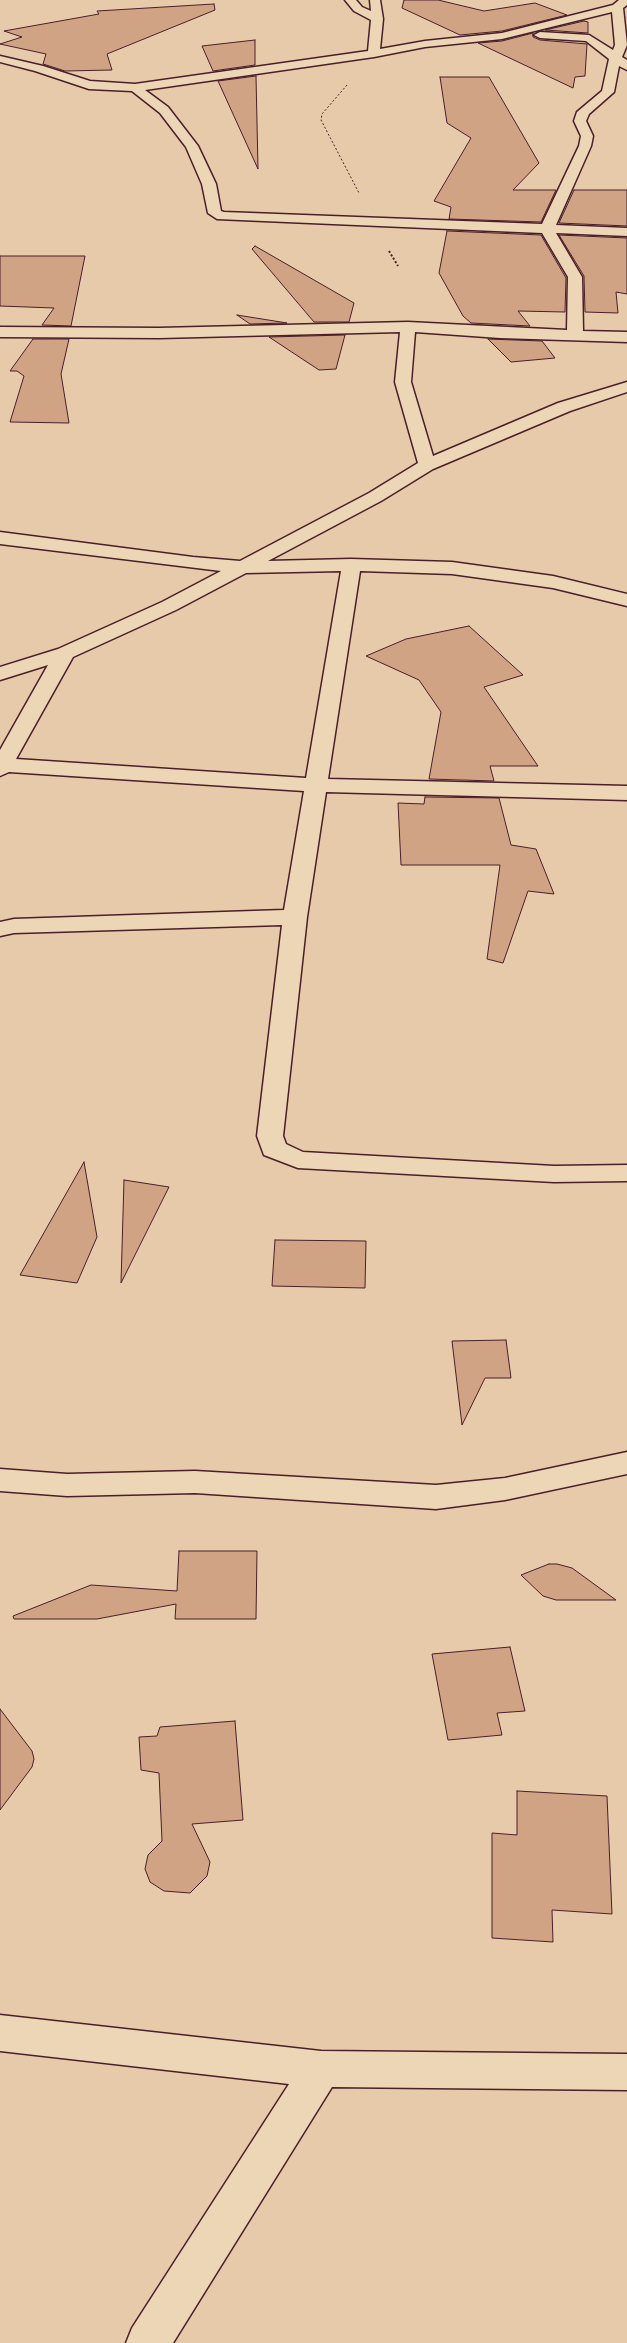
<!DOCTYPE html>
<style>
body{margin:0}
canvas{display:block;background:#e7caa9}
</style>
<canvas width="627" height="2343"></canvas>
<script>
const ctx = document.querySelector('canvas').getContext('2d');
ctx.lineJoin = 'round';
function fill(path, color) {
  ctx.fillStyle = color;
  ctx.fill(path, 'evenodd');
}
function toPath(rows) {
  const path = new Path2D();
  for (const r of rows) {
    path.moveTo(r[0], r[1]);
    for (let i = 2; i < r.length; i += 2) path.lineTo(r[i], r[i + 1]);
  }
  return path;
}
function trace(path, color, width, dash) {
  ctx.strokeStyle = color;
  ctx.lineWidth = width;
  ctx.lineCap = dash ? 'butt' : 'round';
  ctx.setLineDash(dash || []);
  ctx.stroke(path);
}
const building = toPath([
 [404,0,438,0,484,11,535,3,567,15,502,31,460,35,402,8,404,0],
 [214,4,215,10,107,54,112,70,65,71,43,64,46,54,0,44,22,37,4,31,99,14,97,11,214,4],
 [584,21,588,22,588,33,545,30,584,21],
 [533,33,533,37,540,40,587,44,585,76,575,77,573,88,478,43,502,41,533,33],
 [255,40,255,65,213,71,202,46,255,40],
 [256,76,258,169,218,81,256,76],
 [440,77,489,77,539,163,513,190,556,190,541,222,449,219,451,207,434,201,471,138,447,123,440,77],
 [574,190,627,190,627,226,559,223,574,190],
 [447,231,541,235,566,278,565,312,518,311,530,326,471,323,463,316,439,273,447,231],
 [559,235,627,238,627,294,616,292,618,313,585,312,584,276,559,235],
 [255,246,354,303,349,322,314,322,252,249,255,246],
 [0,256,85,256,71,326,42,325,54,308,0,306,0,256],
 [237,315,287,323,250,324,237,315],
 [345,335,336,369,319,370,269,337,345,335],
 [33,339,69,339,61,374,69,423,10,422,24,376,17,371,10,371,33,339],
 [488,339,542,341,555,358,511,362,488,339],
 [469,626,523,675,484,687,538,766,490,766,494,781,429,779,441,712,419,680,366,656,406,639,469,626],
 [425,797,499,798,511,845,536,849,554,894,528,891,503,963,487,959,500,865,401,865,398,803,424,804,425,797],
 [84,1162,97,1237,77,1283,20,1275,84,1162],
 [124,1180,169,1187,121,1283,124,1180],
 [275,1240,366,1241,365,1288,272,1286,275,1240],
 [506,1340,511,1378,485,1378,462,1425,452,1341,506,1340],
 [179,1551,257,1551,256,1619,175,1619,176,1604,97,1619,14,1619,13,1616,91,1585,177,1591,179,1551],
 [549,1564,557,1564,572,1568,616,1600,556,1600,543,1596,521,1575,549,1564],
 [510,1647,525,1711,497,1713,502,1735,448,1740,432,1654,510,1647],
 [0,1709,32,1751,34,1759,32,1767,0,1810,0,1709],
 [235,1721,243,1820,192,1824,210,1862,207,1876,190,1893,164,1891,150,1882,145,1869,148,1855,162,1841,159,1773,141,1770,139,1737,157,1736,160,1727,235,1721],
 [517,1791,607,1796,612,1914,552,1910,553,1942,492,1938,492,1833,517,1835,517,1791]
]);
fill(building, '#cfa384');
trace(building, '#4a1f2b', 1);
const minor = toPath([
 [345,0,356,0,362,7,371,11,370,0,380,0,383,19,380,49,425,41,502,33,613,5,619,0,627,0,627,5,623,8,627,45,622,57,627,60,627,70,619,66,614,92,589,114,586,121,593,136,591,146,556,225,627,228,627,236,556,233,582,277,583,331,627,332,627,342,500,338,415,332,411,382,433,456,558,403,627,382,627,392,570,411,433,469,381,501,268,561,351,559,452,562,553,576,627,594,627,606,553,588,452,574,360,571,328,779,627,786,627,800,326,792,307,917,283,1136,286,1144,303,1152,554,1166,627,1165,627,1181,554,1182,298,1168,264,1155,257,1136,282,925,14,933,0,936,0,922,14,919,284,910,304,791,9,772,0,776,0,750,48,665,0,680,0,667,58,649,162,602,221,571,0,544,0,532,193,557,240,561,369,493,418,463,395,382,400,332,159,338,0,337,0,327,159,328,408,322,567,330,568,277,542,233,217,219,208,213,202,184,186,147,160,113,132,91,89,89,35,71,0,62,0,56,43,66,90,81,135,84,368,51,371,20,354,11,345,0],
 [612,12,615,45,613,50,589,35,540,32,534,35,540,38,586,41,609,59,602,91,577,112,574,121,581,136,579,146,542,224,224,212,221,211,216,184,198,146,168,107,145,90,374,57,425,47,502,39,612,12],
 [341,571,306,778,16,759,73,657,176,610,246,573,341,571],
 [627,1452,627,1474,505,1500,436,1509,195,1493,67,1496,0,1491,0,1469,67,1474,195,1471,436,1485,505,1478,627,1452],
 [0,2015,321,2051,627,2054,627,2090,332,2087,173,2343,126,2343,132,2328,289,2084,0,2051,0,2015]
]);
trace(minor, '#4a1f2b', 3);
trace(toPath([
 [347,85,322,114,321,120,359,193]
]), '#4a1f2b', 1, [2, 2]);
trace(toPath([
 [389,251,398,266]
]), '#4a1f2b', 2, [2, 2]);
fill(minor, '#ecd6b5');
</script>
